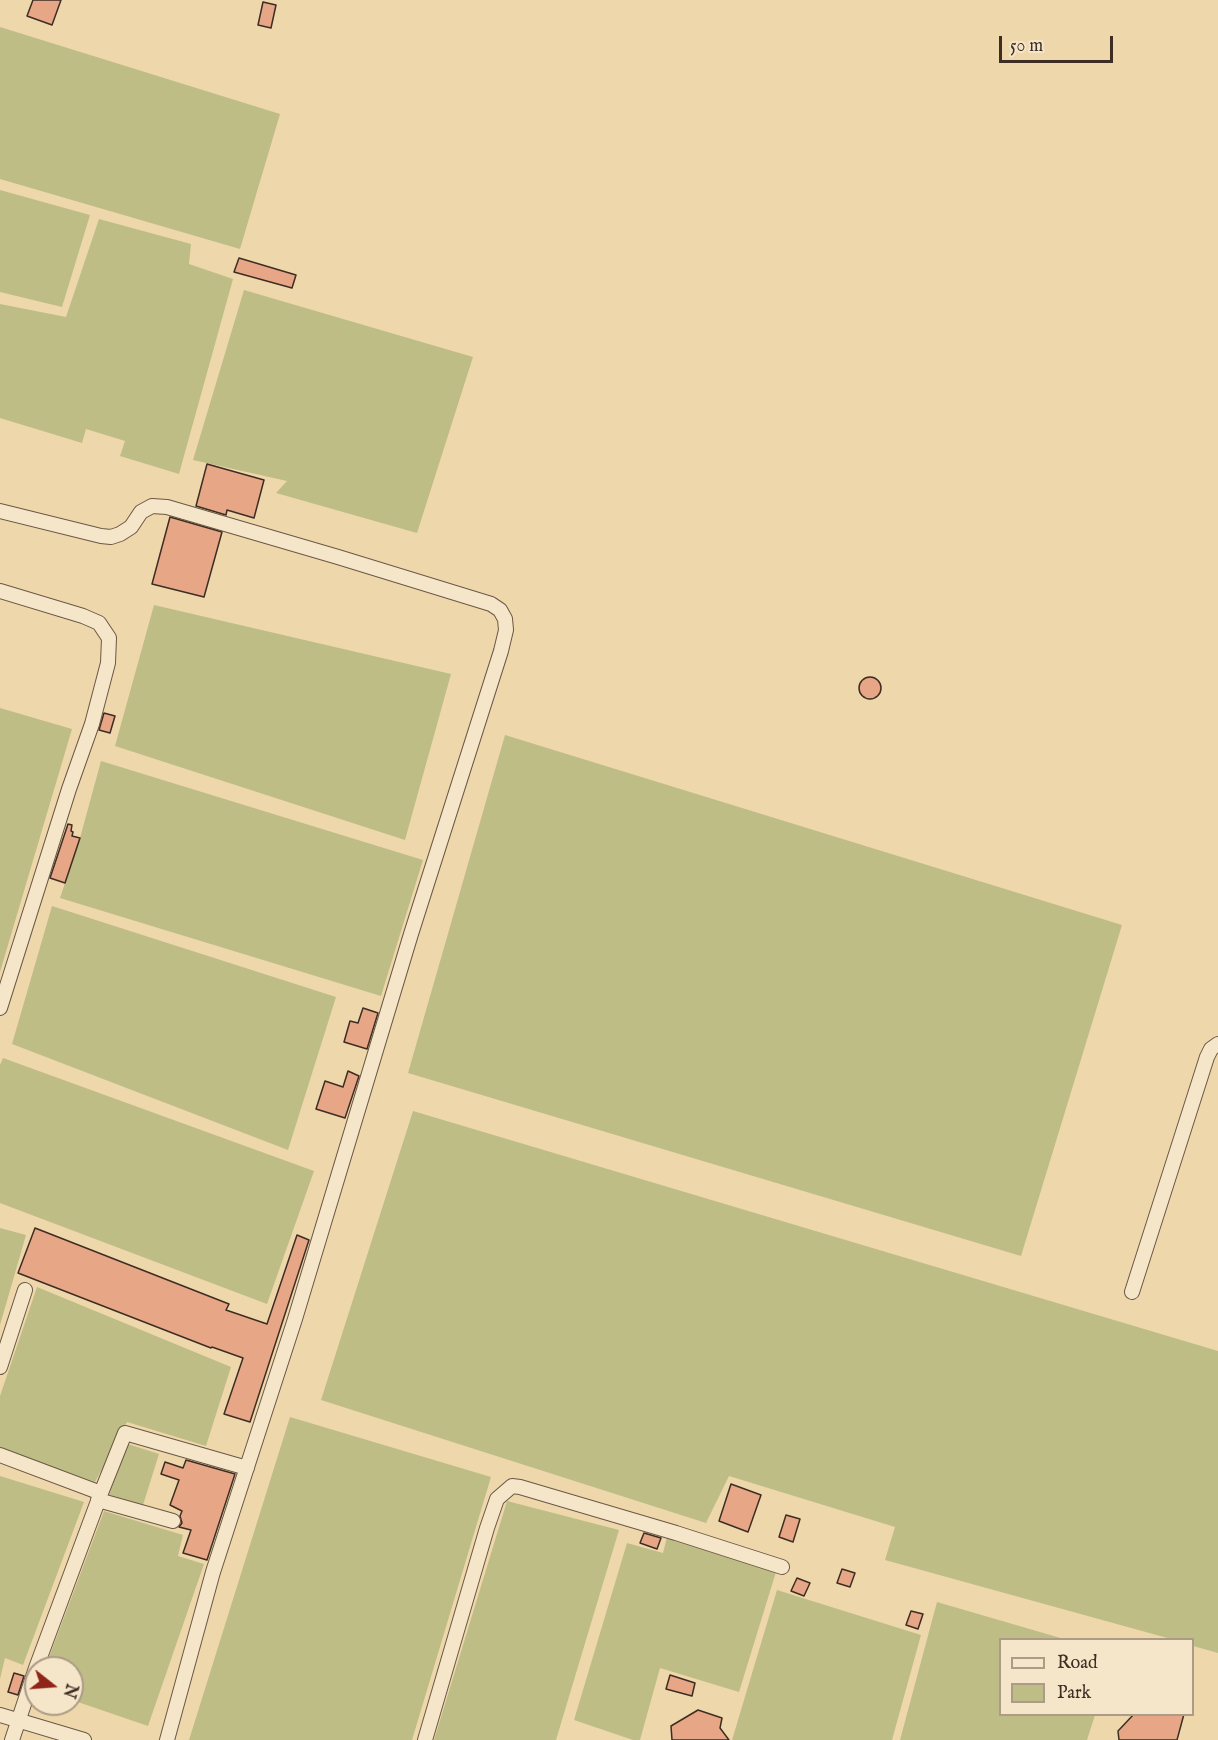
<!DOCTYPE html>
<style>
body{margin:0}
#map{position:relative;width:1218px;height:1740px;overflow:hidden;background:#efd7ac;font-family:"IM FELL English",serif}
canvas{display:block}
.legend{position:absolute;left:999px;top:1638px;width:195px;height:78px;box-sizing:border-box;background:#f5e5c9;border:2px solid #ab9b87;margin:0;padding:8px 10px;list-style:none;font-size:18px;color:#3d2d23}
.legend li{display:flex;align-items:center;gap:12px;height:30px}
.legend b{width:30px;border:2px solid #ab9b87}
.north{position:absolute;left:24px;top:1656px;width:60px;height:60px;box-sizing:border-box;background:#f5e5c9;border:2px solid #ab9b87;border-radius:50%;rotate:107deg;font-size:16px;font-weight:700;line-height:24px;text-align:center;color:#3d2d23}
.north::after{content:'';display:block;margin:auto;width:21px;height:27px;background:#8f2418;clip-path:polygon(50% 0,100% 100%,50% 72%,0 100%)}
.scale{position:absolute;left:999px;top:36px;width:114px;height:27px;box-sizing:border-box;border:3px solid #3d2d23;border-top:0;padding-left:8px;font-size:18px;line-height:21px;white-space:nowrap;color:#3d2d23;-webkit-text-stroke:4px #f5e5c9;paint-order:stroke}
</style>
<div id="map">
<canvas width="1218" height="1740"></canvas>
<ul class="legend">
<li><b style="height:8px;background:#f5e5c9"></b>Road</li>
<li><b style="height:16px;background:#bebd86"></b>Park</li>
</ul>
<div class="north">N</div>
<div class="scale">50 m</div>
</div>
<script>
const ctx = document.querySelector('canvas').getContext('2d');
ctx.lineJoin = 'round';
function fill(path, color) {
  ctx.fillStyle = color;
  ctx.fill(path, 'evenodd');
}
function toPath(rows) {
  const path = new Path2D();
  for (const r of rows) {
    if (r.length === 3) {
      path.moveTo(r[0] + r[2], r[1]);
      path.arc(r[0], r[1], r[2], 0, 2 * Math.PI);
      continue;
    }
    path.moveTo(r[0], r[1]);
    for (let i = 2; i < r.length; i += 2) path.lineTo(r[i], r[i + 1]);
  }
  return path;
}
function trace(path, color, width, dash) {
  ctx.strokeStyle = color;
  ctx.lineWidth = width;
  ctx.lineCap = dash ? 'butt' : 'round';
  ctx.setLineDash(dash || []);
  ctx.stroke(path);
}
fill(toPath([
 [0,27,280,114,240,249,0,179],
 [0,190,90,215,62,307,0,292],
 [99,219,191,244,189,264,233,279,179,474,120,456,125,441,86,429,82,443,0,418,0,304,66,317],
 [244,290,473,357,417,533,276,493,287,481,193,460],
 [154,605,451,674,405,840,115,746],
 [0,708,72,729,0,972],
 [505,735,1122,925,1021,1256,408,1073],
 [101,761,423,860,381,996,60,898,80,838],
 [52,906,336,997,288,1150,12,1044],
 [3,1058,314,1171,267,1304,0,1203,0,1065],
 [413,1111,1218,1351,1218,1653,1193,1646,1192,1640,1171,1639,885,1560,895,1527,729,1476,706,1523,321,1400],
 [0,1228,26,1235,0,1325],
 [37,1287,231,1367,206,1446,127,1422,95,1482,0,1448,0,1396],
 [290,1417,491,1477,412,1740,189,1740],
 [128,1444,159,1454,143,1505,109,1495],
 [0,1476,84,1502,23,1665,5,1658,0,1679],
 [507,1501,619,1530,556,1740,434,1740],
 [104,1511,183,1535,178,1556,204,1564,148,1726,72,1700,72,1668,45,1668],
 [667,1537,776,1572,739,1692,660,1668,640,1740,633,1740,574,1720,627,1543,663,1553],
 [777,1590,921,1635,892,1740,732,1740],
 [937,1602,1064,1639,1000,1640,1000,1714,1095,1715,1087,1740,900,1740]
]), '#bebd86');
const building = toPath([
 [33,0,61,0,52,25,27,16,33,0],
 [263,2,276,5,271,28,258,25,263,2],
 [239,258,296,275,292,288,234,272,239,258],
 [207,464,264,480,254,518,227,510,226,515,196,506,207,464],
 [170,517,222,532,204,597,152,584,170,517],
 [870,688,11],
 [104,713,115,716,110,733,99,730,104,713],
 [68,824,72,825,71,831,73,832,72,836,80,838,65,883,50,878,68,824],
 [363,1008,378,1013,367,1049,344,1042,350,1021,358,1023,363,1008],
 [348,1071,359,1076,345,1118,316,1109,325,1081,343,1087,348,1071],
 [35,1228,229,1304,226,1310,267,1324,297,1235,309,1240,250,1422,224,1414,243,1358,212,1347,211,1348,18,1273,35,1228],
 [186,1460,235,1474,207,1560,183,1553,191,1530,179,1527,182,1523,180,1516,182,1511,170,1505,179,1480,161,1474,165,1462,183,1468,186,1460],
 [731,1484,761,1495,748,1532,719,1521,731,1484],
 [786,1515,800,1519,793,1542,779,1537,786,1515],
 [644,1533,661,1538,657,1549,640,1543,644,1533],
 [842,1569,855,1573,850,1587,837,1583,842,1569],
 [797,1578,810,1583,804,1596,791,1591,797,1578],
 [911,1611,923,1614,918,1629,906,1625,911,1611],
 [14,1673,24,1676,18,1695,8,1692,14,1673],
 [670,1675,695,1683,692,1696,666,1689,670,1675],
 [698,1710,722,1718,720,1728,729,1740,672,1740,671,1726,698,1710],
 [1134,1714,1184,1714,1177,1740,1119,1740,1118,1731,1134,1714]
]);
fill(building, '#e7a685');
trace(building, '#3d2d23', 1.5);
const minor = toPath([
 [0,511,101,536,111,537,120,534,131,527,141,512,152,506,167,507,338,557,491,604,500,610,505,619,506,630,501,651,411,934,295,1319,213,1572,167,1740],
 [0,591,83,616,99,623,109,638,108,663,92,724,69,789,0,1008],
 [1132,1292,1207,1057,1211,1049,1218,1044],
 [0,1367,25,1290],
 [0,1455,101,1493,36,1668],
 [101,1493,125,1433,247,1468],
 [98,1500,173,1521],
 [0,1715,84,1740],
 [12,1740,36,1668],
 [425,1740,487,1528,497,1499,512,1486,520,1487,676,1533,782,1567]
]);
trace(minor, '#6a5845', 16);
trace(minor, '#f5e5c9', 14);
</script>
